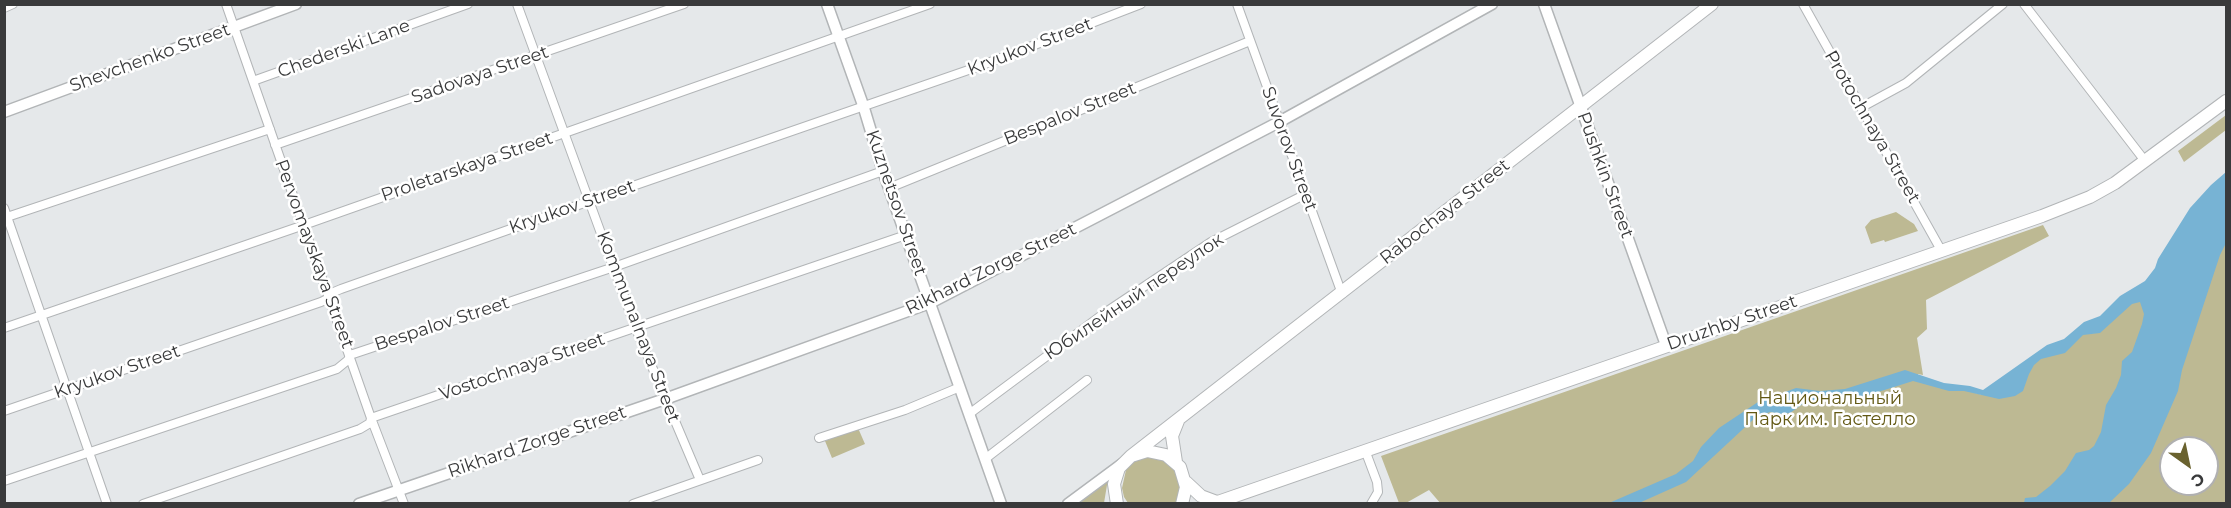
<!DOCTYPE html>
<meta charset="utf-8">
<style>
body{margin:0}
#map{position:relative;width:2231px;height:508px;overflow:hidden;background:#e5e8ea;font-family:Montserrat,sans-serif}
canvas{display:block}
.frame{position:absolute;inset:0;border:6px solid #393a3b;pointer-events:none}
.north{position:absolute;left:2159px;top:436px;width:60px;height:60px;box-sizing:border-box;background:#fff;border:2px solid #b0b0b1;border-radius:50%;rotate:147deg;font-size:16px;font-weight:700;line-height:24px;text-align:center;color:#393a3b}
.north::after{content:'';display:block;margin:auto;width:21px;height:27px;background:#6a622f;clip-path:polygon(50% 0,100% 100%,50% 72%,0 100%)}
</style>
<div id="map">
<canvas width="2231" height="508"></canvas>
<div class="frame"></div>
<div class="north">С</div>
</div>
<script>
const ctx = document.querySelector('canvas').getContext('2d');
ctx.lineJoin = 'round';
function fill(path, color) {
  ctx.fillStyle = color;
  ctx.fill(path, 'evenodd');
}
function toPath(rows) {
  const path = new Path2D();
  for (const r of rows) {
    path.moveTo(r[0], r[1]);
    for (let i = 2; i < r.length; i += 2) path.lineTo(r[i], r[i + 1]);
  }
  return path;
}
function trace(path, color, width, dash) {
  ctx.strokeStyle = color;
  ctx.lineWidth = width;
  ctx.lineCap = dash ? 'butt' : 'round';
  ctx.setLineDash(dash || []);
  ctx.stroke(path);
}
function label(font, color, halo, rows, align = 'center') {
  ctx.font = font + ' Montserrat,sans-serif';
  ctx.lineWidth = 5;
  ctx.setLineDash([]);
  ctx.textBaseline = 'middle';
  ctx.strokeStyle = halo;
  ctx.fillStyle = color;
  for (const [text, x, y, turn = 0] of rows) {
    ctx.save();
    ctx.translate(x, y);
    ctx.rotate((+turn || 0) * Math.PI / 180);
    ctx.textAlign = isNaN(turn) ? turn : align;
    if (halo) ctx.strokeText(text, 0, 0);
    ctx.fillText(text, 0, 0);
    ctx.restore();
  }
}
fill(toPath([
 [2226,115,2226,130,2184,162,2178,151],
 [2226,185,2226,503,1441,504,1429,490,1406,503,1399,503,1381,456,2043,225,2049,236,1926,300,1927,329,1917,338,1923,375,1918,374,1918,378,1983,395,2151,283],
 [2171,448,2207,448,2207,484,2171,484],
 [1896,212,1914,224,1918,231,1885,242,1884,240,1871,244,1865,227,1871,220],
 [858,428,865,444,832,458,825,441],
 [1150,456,1160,457,1176,468,1182,487,1175,504,1128,503,1124,497,1122,488,1126,470,1133,462],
 [1108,479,1104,503,1074,504]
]), '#bdb993');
fill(toPath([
 [2226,172,2226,243,2220,255,2182,370,2178,391,2151,453,2129,484,2109,503,2024,503,2025,498,2036,497,2050,486,2065,471,2076,453,2089,450,2094,446,2101,432,2106,405,2116,388,2121,375,2122,361,2132,352,2142,324,2144,314,2140,302,2132,304,2100,333,2083,335,2065,353,2041,359,2034,365,2029,374,2023,391,2015,396,1999,399,1964,391,1949,391,1913,381,1856,399,1807,401,1790,413,1780,414,1770,412,1756,417,1686,482,1639,503,1609,503,1676,474,1693,461,1701,447,1719,428,1758,402,1796,388,1820,391,1845,389,1905,370,1944,383,1970,386,1983,390,2047,345,2064,339,2084,322,2100,316,2120,296,2145,281,2155,268,2158,259,2190,208,2211,185]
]), '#77b3d4');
const minor = toPath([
 [226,4,371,418,404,504],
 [517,4,636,329,700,480],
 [1237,4,1342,294],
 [1803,4,1941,250],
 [2024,4,2145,161],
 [4,8,13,4],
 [253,81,468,4],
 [1862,107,1906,83,2003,4],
 [275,145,684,4],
 [889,188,1250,41],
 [4,208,107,504],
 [4,218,270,129],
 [4,328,304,225,930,4],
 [4,411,321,302,327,299,329,294,341,289,604,196,980,66,1141,4],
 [969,414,1106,312,1211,242,1306,194],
 [819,438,905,410,960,387],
 [1365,450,1377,482,1378,492,1371,504],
 [985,459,1087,380],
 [4,481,337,369,348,360,350,355,614,267,883,171],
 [143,504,360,429,370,423,371,418,906,235],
 [633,504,758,460]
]);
const tertiary = toPath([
 [827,4,863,105,883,171,1001,504],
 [1544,4,1666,345],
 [4,112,296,4],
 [359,504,665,399,930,303,1279,122,1492,4],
 [1068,504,1122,464]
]);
const secondary = toPath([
 [1131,456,1712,4],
 [1176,462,1172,436,1178,421],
 [1186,482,1201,496,1217,502],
 [1117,504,1114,484,1119,468,1131,456,1147,451,1166,455,1180,467,1186,487,1182,504],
 [1212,504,2042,216,2090,197,2115,183,2226,101]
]);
trace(minor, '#b2b5b7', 10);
trace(tertiary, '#b2b5b7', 13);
trace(secondary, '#b2b5b7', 14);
trace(minor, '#fff', 8);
trace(tertiary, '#fff', 10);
trace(secondary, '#fff', 12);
label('18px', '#393a3b', '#fff', [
 ["Kryukov Street",1030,47,-21],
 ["Chederski Lane",344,49,-20],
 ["Shevchenko Street",150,58,-20],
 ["Sadovaya Street",480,75,-19],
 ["Bespalov Street",1070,114,-22],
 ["Protochnaya Street",1872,127,60],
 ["Suvorov Street",1289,149,70],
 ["Proletarskaya Street",467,167,-19],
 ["Pushkin Street",1605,175,70],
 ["Kuznetsov Street",896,203,71],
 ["Kryukov Street",572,207,-19],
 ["Rabochaya Street",1445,212,-38],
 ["Pervomayskaya Street",314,254,70],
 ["Rikhard Zorge Street",991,269,-26],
 ["Юбилейный переулок",1134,297,-34],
 ["Druzhby Street",1732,323,-19],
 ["Bespalov Street",442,324,-18],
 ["Kommunalnaya Street",638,327,69],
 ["Vostochnaya Street",522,367,-19],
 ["Kryukov Street",117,372,-19],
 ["Rikhard Zorge Street",537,442,-19]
]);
label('18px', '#625813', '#fff', [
 ["Национальный",1830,399],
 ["Парк им. Гастелло",1830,420]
]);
</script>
